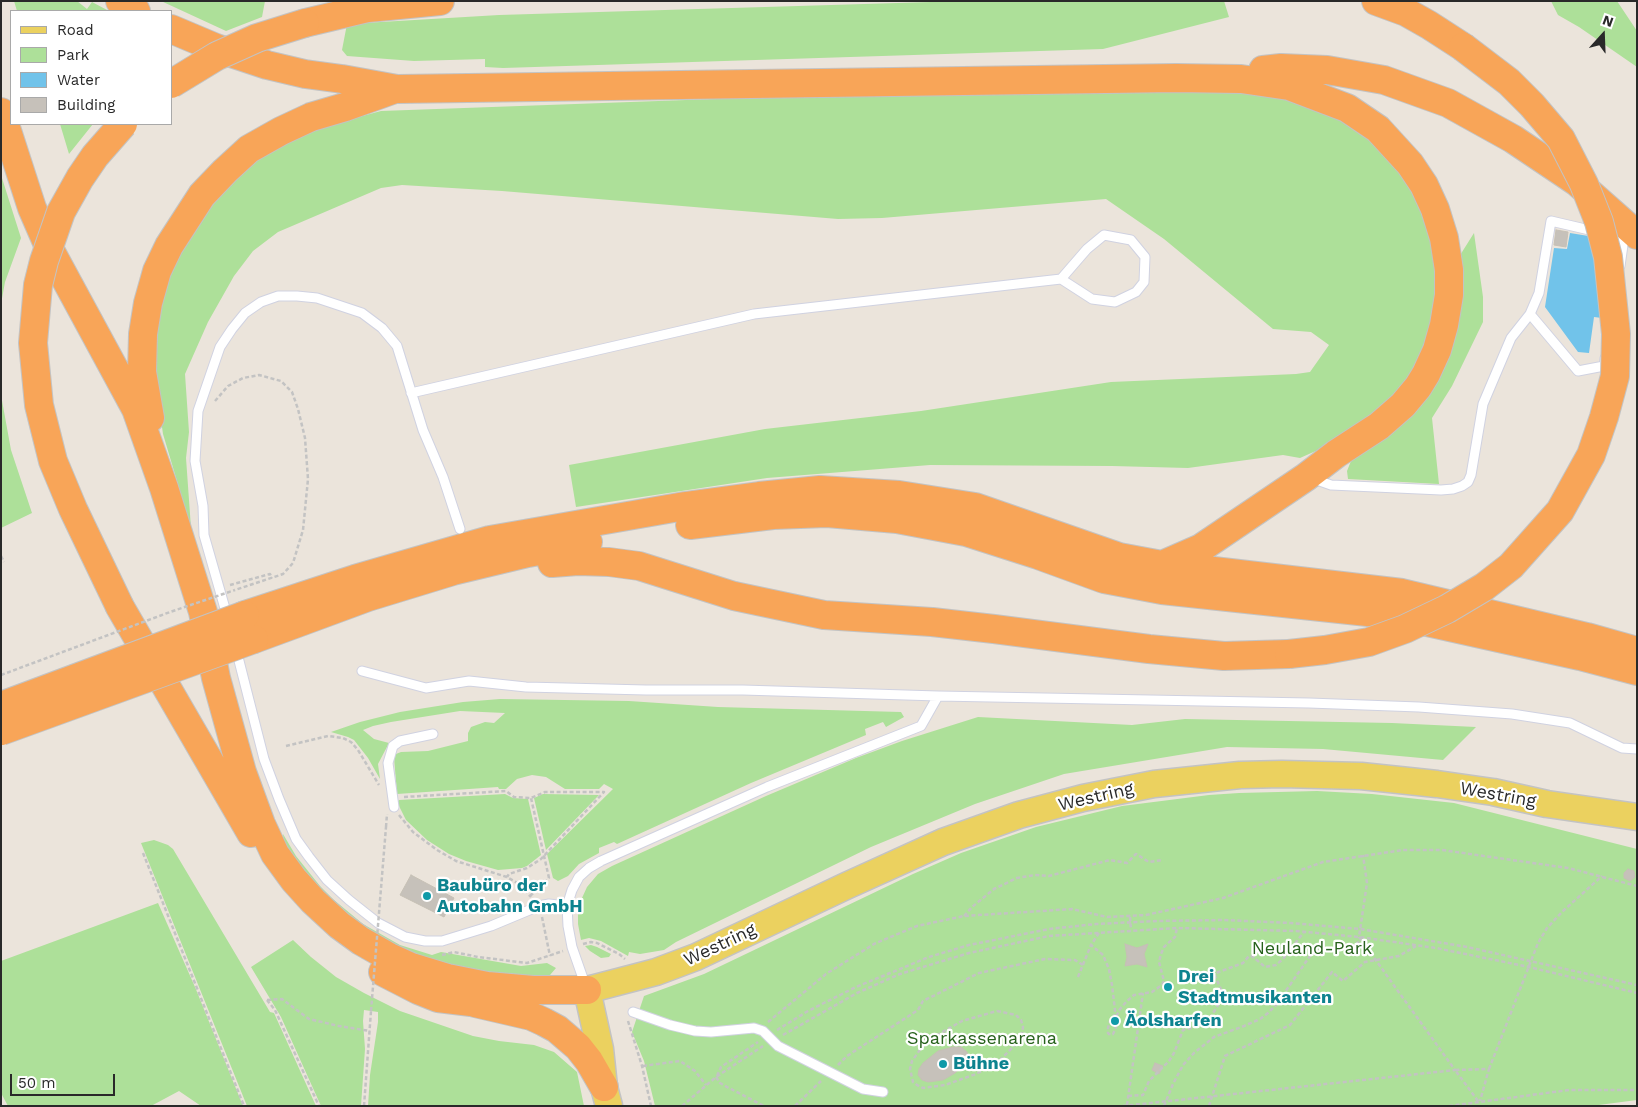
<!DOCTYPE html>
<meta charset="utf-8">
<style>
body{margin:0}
#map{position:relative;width:1638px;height:1107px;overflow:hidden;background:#ebe4db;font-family:"Work Sans",sans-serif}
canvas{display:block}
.frame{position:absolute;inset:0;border:2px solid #292929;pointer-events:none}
.legend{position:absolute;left:10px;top:10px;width:162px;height:115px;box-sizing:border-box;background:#fff;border:1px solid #a9a9a9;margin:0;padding:6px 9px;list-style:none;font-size:15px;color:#292929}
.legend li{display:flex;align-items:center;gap:10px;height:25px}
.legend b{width:25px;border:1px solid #a9a9a9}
.north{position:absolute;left:1578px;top:10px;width:50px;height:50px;-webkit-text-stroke:4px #fff;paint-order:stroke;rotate:20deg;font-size:14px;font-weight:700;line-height:20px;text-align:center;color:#292929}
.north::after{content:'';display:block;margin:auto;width:18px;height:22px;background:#292929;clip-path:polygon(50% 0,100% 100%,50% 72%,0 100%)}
.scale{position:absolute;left:10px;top:1074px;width:105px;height:22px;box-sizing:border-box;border:2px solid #292929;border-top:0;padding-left:6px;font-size:15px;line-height:18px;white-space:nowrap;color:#292929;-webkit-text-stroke:4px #fff;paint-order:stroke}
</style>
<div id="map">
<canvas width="1638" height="1107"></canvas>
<div class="frame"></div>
<ul class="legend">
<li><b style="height:6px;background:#ebd15f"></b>Road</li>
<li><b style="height:14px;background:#ade099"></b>Park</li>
<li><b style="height:14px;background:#71c3ea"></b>Water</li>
<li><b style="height:14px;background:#c6c1ba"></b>Building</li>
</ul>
<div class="north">N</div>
<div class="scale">50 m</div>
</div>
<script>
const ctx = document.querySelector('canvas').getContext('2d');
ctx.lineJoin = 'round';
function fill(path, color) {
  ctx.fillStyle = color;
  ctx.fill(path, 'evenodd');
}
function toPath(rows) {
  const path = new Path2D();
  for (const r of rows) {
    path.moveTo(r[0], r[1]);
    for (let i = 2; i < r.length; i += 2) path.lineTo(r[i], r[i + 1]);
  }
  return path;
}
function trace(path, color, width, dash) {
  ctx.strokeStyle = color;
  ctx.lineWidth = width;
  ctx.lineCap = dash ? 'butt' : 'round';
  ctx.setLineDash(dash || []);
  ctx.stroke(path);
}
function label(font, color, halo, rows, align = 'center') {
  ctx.font = font + ' "Work Sans",sans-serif';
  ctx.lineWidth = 4.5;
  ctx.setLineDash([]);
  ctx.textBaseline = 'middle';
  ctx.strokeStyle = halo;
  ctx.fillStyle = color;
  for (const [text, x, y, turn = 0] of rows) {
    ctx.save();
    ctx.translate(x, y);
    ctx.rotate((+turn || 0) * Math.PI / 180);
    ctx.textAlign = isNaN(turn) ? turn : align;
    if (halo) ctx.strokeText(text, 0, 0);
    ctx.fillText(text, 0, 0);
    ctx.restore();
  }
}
fill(toPath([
 [14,1,77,1,87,9,92,2,109,11,17,11],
 [161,1,265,1,262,17,226,31],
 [964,1,1224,1,1229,17,1103,49,503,68,485,67,485,59,414,61,347,56,342,50,347,24,499,15],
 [1551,1,1617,1,1637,31,1637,67,1579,27,1558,15],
 [1213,83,1315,105,1370,135,1409,183,1426,216,1437,257,1435,308,1425,344,1407,381,1381,412,1354,434,1300,458,1283,455,1188,468,1112,466,930,465,767,478,576,507,569,465,765,429,921,411,1111,382,1296,374,1310,372,1329,345,1311,332,1273,329,1164,239,1106,199,882,218,838,219,502,191,402,185,381,188,278,232,253,251,234,276,208,322,185,374,189,432,186,458,191,528,163,434,156,385,157,326,170,275,189,235,208,204,255,157,306,131,381,111,1102,85],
 [60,124,93,124,69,154],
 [1,175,21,238,5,282,1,304],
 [1474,233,1483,297,1483,322,1452,386,1432,418,1439,484,1348,479,1347,471,1351,461,1372,445,1408,411,1457,260],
 [1,395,11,450,32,513,1,528],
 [500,699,629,701,718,707,901,712,904,717,886,727,883,722,865,729,866,735,751,783,617,844,614,842,599,848,599,853,579,864,568,876,558,881,553,878,547,854,613,789,604,784,599,789,565,789,546,777,532,775,517,779,506,789,499,789,498,787,397,794,394,757,396,754,401,752,428,751,468,741,468,733,471,727,485,722,494,723,505,713,460,711,391,722,373,726,363,730,374,739,389,743,378,764,380,779,368,758,354,740,348,737,331,732,360,722,400,712,463,702],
 [978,717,1132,725,1185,719,1392,723,1476,727,1443,760,1323,749,1227,747,1064,774,975,804,871,847,676,942,664,950,640,954,629,952,628,956,601,941,589,938,581,940,578,924,578,912,582,898,587,887,598,874,612,866,766,796,856,758,902,741],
 [1317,791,1372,794,1454,803,1637,849,1637,1100,1591,1106,655,1106,644,1061,632,1032,644,996,704,974,913,874,961,853,1036,827,1122,806,1209,795,1239,793],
 [505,794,513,798,528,799,541,855,527,866,522,868,498,870,466,861,449,854,427,840,406,820,397,802,399,800],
 [543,794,599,795,546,850,534,798],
 [283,834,296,856,320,886,334,900,363,924,400,945,432,955,441,952,521,966,547,963,556,968,550,975,542,979,514,981,405,954,329,903,284,846],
 [154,840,168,845,173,849,270,1012,274,1013,316,1106,247,1106,141,843],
 [158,903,195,987,243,1106,201,1106,179,1091,151,1106,8,1106,1,1093,1,961],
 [293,940,311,957,336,977,364,993,400,1011,473,1036,499,1041,534,1045,554,1052,577,1072,584,1106,368,1106,370,1075,378,1022,378,1012,364,1010,363,1021,365,1049,361,1106,321,1106,281,1017,251,967],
 [591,945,597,947,611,954,609,957,601,958,590,951,585,946]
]), '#ade099');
fill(toPath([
 [1570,233,1613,240,1602,318,1594,317,1589,353,1578,352,1545,307,1554,248,1567,249]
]), '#71c3ea');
const building = toPath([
 [1556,230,1568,232,1566,247,1554,245,1556,230],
 [1628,869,1634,871,1635,877,1630,881,1624,878,1624,873,1628,869],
 [411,875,454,898,444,917,400,895,411,875],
 [1125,944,1137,948,1148,944,1144,954,1147,967,1137,964,1125,966,1127,957,1125,944],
 [953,1047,961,1047,967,1052,968,1056,964,1065,955,1073,943,1080,928,1082,922,1080,918,1075,919,1069,923,1063,938,1051,953,1047],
 [1155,1063,1163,1066,1159,1074,1152,1070,1155,1063]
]);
fill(building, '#c6c1ba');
trace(building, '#c6c0b5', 1);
const lane = toPath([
 [1618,237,1624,238,1620,266],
 [1530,314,1578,371,1604,366,1605,358],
 [411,393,754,314,1061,279,1087,249,1104,235,1131,240,1145,257,1144,282,1136,292,1115,302,1092,299,1061,279],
 [1311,478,1331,485,1441,490,1453,489,1462,486,1468,482,1471,475,1483,404,1511,338,1530,314,1539,293,1551,221,1598,232],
 [228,619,204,535,203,506,195,461,198,411,220,347,232,329,245,313,261,302,278,296,297,296,317,298,362,313,382,328,397,346,423,430,443,477,460,529],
 [236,649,264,759,279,799,296,839,309,857,327,880,349,900,378,923,405,937,425,941,442,941,491,926,539,906,549,904,567,906],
 [362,671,426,688,469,681,526,687,646,690,743,690,938,696,1309,703,1419,707,1512,714,1570,723,1622,748,1637,749],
 [394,807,388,763,393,746,400,741,433,734],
 [586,987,572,947,568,926,567,906,572,890,579,877,589,868,601,861,767,787,921,726,938,696],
 [633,1012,670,1025,695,1031,711,1032,754,1028,763,1031,778,1046,863,1089,883,1092]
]);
const primary = toPath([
 [609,1106,604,1087,600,1049,587,990,656,972,696,957,846,886,943,842,1019,815,1083,798,1154,784,1240,775,1282,774,1361,776,1437,784,1493,792,1547,804,1637,817]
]);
const highway = toPath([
 [120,1,136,11],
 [1376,1,1406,12,1429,25,1463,47],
 [305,23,368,8,440,1],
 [171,29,216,48,267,65,305,74,342,79,397,89,1176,78,1241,79,1289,86,1347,108,1378,129,1410,164,1424,185,1435,209,1444,238,1449,270,1449,295,1444,325,1437,350,1426,374,1418,387,1403,405,1379,426,1336,454,1306,477,1201,548,1162,565],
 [1263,70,1281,68,1327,70,1384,80,1448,103,1513,139,1577,182,1637,235],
 [1,112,32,208,52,254,136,409,164,488,203,612,216,678,242,772,261,824,275,854,294,880,313,901,339,925,361,941,389,957,411,967,447,978,487,986,533,990,587,990],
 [150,418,142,372,143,334,148,303,157,271,169,246,202,195,225,171,249,149,281,131,311,117,345,107,395,89],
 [690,525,773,515,827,513,897,519,966,532,1038,555,1104,579,1162,590,1396,615,1580,656,1637,671],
 [552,563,578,561,609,562,639,566,734,596,824,615,932,622,994,629,1149,649,1224,656,1289,654],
 [120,607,251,833],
 [245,615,355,579,490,540,685,506,759,496,820,490,899,495,975,507,1119,557,1162,565,1402,593,1587,637,1637,651],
 [254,639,368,597,453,571,528,553,588,542],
 [383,972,418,990,438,998,471,1002,496,1000],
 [475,1003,531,1016,544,1022,557,1029,578,1047,589,1061,604,1087]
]);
trace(lane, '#d0d2e1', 11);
trace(primary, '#c3c3c3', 29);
trace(highway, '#c3c3c3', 30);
trace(toPath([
 [215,401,228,386,243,378,259,375,281,381,292,392,298,409,305,438,308,479,303,530,293,563,283,574,235,590],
 [1,556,4,562],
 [230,585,270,574,272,578],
 [286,746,328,736,343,738,351,742,358,750,379,785],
 [404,797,506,791,514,797,531,798,545,792,604,792,541,859,527,868,509,874,507,877],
 [399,815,413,832,437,850,456,861,507,877,519,884,531,897],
 [386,827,387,814],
 [143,853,244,1106],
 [530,896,549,878,531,798],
 [964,916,972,907,994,889,1017,878,1035,875,1049,876,1110,860,1127,863,1136,854,1149,862,1162,860],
 [542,917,550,956],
 [1130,917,1131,930],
 [1099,933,1091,945,1103,955,1109,969,1112,985,1115,1010,1114,1017,1110,1021,1108,1028,1108,1033,1110,1035,1113,1034,1115,1030,1117,1023,1116,1017,1120,1009,1127,1001,1134,995,1152,992,1162,985,1164,981,1159,962,1161,954,1164,947,1175,937,1177,928],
 [583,944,591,942,597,943,619,954,625,959],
 [442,955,454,952,478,957,527,963,563,951],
 [1078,977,1091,945],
 [267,1000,275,1010,319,1106],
 [267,1000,282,999,309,1019,339,1026,370,1031],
 [997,1011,1016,1015,1021,1020,1023,1027,1022,1034,1017,1043,998,1062,976,1074,945,1085,923,1088,917,1085,913,1082,910,1069,912,1061,922,1047,932,1038,962,1021,997,1011],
 [628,1021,642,1066,651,1106],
 [768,1022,826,974,874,944,917,926,964,916,1072,909,1107,917,1146,915,1223,898,1323,862,1403,850,1442,850,1568,868,1637,886],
 [777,1030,808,1011,856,987,929,957,969,945,1049,929,1096,924,1157,921,1224,920,1291,923,1360,929,1467,947,1637,985],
 [783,1035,857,993,900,974,969,953,1049,936,1177,928,1296,931,1359,937,1436,948,1529,967,1637,993],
 [838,1065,847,1056,918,1010,923,1001,979,973,1045,959,1075,960,1083,965],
 [643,1066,680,1061,695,1071,706,1085],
 [1489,1069,1538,943,1547,928,1563,911,1602,876],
 [717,1076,721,1067,758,1042],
 [716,1077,720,1083,727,1087,764,1106],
 [1128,1096,1143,1095,1149,1081,1169,1061,1174,1053,1183,1030,1206,1024,1224,996,1215,976,1216,973,1243,963,1249,956,1252,956,1265,967,1276,965,1283,959,1304,932],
 [1478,1101,1455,1070,1489,1069,1480,1101],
 [957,1105,957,1106],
 [1127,1105,1143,993],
 [364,1106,371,1011],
 [682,1106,716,1077,763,1046],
 [795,1106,821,1081],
 [1123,1106,1455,1070,1359,937,1367,883,1363,855],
 [1164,1106,1173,1084,1183,1065,1194,1053,1214,1037,1244,1026,1260,1019,1268,1013,1276,1005,1310,956,1314,953,1320,950,1351,948,1361,940],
 [1209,1106,1225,1056,1290,1025,1332,972,1343,981,1365,962,1399,956,1416,946],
 [1449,1106,1569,1090,1637,1090]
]), '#c3c3c3', 2.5, [4, 2.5]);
trace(lane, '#fff', 9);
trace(primary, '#ebd15f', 26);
trace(highway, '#f8a558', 28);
const highwayBridge = toPath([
 [171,84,217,56,257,38,305,23],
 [120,607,73,509,53,461,39,405,33,343,38,285,44,261,61,212,80,178,95,156,123,124],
 [1289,654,1325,650,1369,642,1405,629,1447,609,1484,587,1511,566,1560,511,1591,455,1604,417,1615,376,1616,334,1608,257,1599,222,1584,184,1561,139,1532,105,1509,82,1463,47],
 [1,706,245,615],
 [1,731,254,639]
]);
trace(highwayBridge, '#c3c3c3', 30, []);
trace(toPath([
 [1,675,170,612,235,590],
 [371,1011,386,827]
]), '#c3c3c3', 2.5, [4, 2.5]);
trace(highwayBridge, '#f8a558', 28);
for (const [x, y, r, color] of [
 [427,896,5,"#0f9aa8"],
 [1168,987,5,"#0f9aa8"],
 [1115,1021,5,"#0f9aa8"],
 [943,1064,5,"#0f9aa8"]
]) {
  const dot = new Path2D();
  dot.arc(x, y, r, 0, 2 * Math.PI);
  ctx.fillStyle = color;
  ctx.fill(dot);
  trace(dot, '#fff', 2);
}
label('18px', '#292929', '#fff', [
 ["Westring",1498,795,10],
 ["Westring",1096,797,-13],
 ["Westring",720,945,-25]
]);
label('bold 18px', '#0d838f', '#fff', [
 ["Baubüro der",437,886],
 ["Autobahn GmbH",437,907],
 ["Drei",1178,977],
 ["Stadtmusikanten",1178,998],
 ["Äolsharfen",1125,1021],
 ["Bühne",953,1064]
], 'left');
label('18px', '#27621c', '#fff', [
 ["Neuland-Park",1312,949],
 ["Sparkassenarena",982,1039]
]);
</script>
